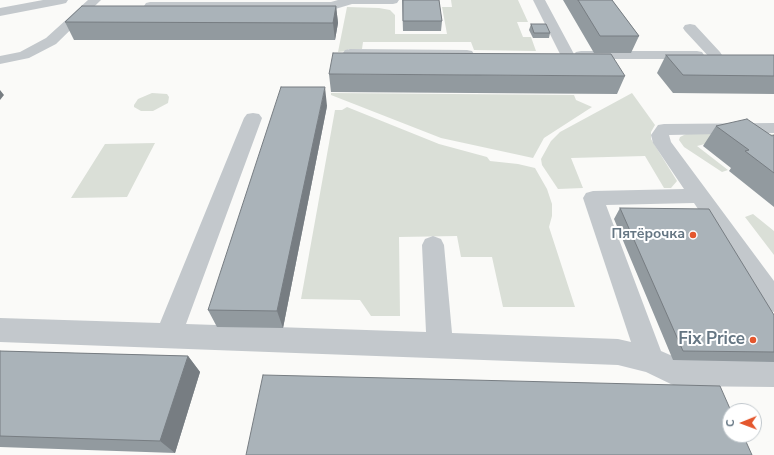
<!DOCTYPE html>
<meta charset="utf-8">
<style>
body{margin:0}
#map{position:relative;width:774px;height:455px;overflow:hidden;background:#fafaf8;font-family:"Nunito Sans",sans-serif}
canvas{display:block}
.north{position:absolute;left:722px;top:403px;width:40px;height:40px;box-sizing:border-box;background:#fff;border:1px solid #c1c8cd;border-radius:50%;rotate:269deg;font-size:11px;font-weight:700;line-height:16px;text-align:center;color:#657683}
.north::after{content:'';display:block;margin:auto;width:14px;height:18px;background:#e4572e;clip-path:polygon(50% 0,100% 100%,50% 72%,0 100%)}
</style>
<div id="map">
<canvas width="774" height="455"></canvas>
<div class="north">С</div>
</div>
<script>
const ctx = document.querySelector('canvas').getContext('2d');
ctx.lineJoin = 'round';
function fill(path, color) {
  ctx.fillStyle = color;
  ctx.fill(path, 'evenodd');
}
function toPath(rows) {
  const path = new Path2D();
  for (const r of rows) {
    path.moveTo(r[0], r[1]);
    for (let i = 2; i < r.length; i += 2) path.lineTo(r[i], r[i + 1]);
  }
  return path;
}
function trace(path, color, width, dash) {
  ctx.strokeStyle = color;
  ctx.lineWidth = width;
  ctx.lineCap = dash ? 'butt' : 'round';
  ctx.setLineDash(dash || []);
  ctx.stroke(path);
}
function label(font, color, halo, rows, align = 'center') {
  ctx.font = font + ' "Nunito Sans",sans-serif';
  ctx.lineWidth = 4;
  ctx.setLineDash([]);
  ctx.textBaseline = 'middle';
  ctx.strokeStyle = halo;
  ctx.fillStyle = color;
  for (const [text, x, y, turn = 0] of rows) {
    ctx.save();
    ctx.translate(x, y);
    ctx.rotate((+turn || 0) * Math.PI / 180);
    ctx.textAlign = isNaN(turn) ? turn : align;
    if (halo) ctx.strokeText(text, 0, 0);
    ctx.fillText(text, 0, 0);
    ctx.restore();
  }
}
fill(toPath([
 [451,0,518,0,528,22,517,22,523,37,531,37,536,51,474,50,471,42,363,42,362,49,348,49,348,51,338,52,347,7,379,8,390,10,395,15,395,34,447,34,442,7,452,7],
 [152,93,167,94,169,97,168,103,153,111,141,111,134,107,134,105,138,99],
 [331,93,574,95,576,100,592,107,544,138,533,158,441,138,331,95],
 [632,93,655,125,651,132,651,139,677,181,671,188,664,188,645,156,571,158,583,188,558,189,542,165,541,159,551,141,560,132],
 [347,107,439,144,487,157,490,161,518,164,535,168,547,189,552,204,552,216,549,227,575,307,503,307,492,257,461,257,457,236,399,237,400,316,371,316,360,300,301,299,335,110,342,110],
 [686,134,774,134,774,153,733,137,697,146,728,170,722,172,684,147,679,140,680,137],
 [155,143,127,197,71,198,105,144],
 [753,214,774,231,774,255,745,217]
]), '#dadfd7');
fill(toPath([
 [43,0,68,0,66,3,62,4,0,16,0,8,43,0],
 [88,0,101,0,56,44,29,58,0,64,0,56,20,52,46,38,88,0],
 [338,0,399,0,397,3,393,4,352,4,332,10,150,10,146,9,144,6,146,3,150,2,331,2,338,0],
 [533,0,545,0,574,54,576,52,581,51,697,51,702,52,704,55,702,58,697,59,581,59,576,58,574,55,572,58,567,59,562,58,533,0],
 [690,24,695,25,720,52,722,55,720,58,715,59,710,58,685,31,683,28,685,25,690,24],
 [350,49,467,50,472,51,474,54,472,57,467,58,345,56,343,53,345,50,350,49],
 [253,113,259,114,262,118,186,324,426,332,422,245,425,239,433,236,441,239,444,245,452,333,618,339,631,342,583,198,586,193,593,191,684,189,653,143,651,135,658,125,664,124,774,123,774,133,669,135,671,142,774,281,774,312,765,309,694,203,606,205,661,351,677,358,774,359,774,387,675,386,646,372,618,365,0,342,0,318,160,323,244,118,247,114,253,113]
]), '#c3c8cc');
fill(toPath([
 [402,0,439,0,442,21,441,31,403,31],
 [563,0,612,0,639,36,631,53,594,53],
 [336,6,338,23,335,40,74,40,65,22],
 [531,24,550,33,549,38,533,38,529,30],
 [666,55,774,55,774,94,673,93,657,73],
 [329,74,625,76,617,94,331,92],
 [327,106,283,328,217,327,208,310],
 [716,126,772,136,774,135,774,207,729,171,731,168,703,146],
 [620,208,774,315,774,362,673,360,614,219],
 [0,351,188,356,200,372,175,453,0,447]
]), '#929a9f');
fill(toPath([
 [336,6,338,23,335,40,333,23],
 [325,87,327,106,283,328,277,311],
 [0,90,4,95,0,100],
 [188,356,200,372,175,453,160,441]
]), '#777d82');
const building = toPath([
 [403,0,439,0,442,21,403,21,403,0],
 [578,0,612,0,639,36,600,36,578,0],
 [82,6,336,6,333,23,65,22,82,6],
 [531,24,546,24,550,33,534,33,531,24],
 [333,53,611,54,625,76,329,74,333,53],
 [666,55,774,55,774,76,683,75,666,55],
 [281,87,325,87,277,311,208,310,281,87],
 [747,119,772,136,774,135,774,173,745,151,749,150,716,126,747,119],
 [620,208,709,209,774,315,774,352,683,351,620,208],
 [0,351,188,356,160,441,0,436,0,351],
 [263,375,720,386,731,411,730,411,730,435,743,435,752,455,246,455,263,375]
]);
fill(building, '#aab3b9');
trace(building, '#777d82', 1);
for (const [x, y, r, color] of [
 [693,235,4,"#e4572e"],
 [753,340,4,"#e4572e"]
]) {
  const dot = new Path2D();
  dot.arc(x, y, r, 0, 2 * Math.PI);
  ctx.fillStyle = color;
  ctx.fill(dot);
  trace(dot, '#fff', 1.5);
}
label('bold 14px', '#657683', '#fff', [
 ["Пятёрочка",685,235]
], 'right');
label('bold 17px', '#657683', '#fff', [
 ["Fix Price",745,340]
], 'right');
</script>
